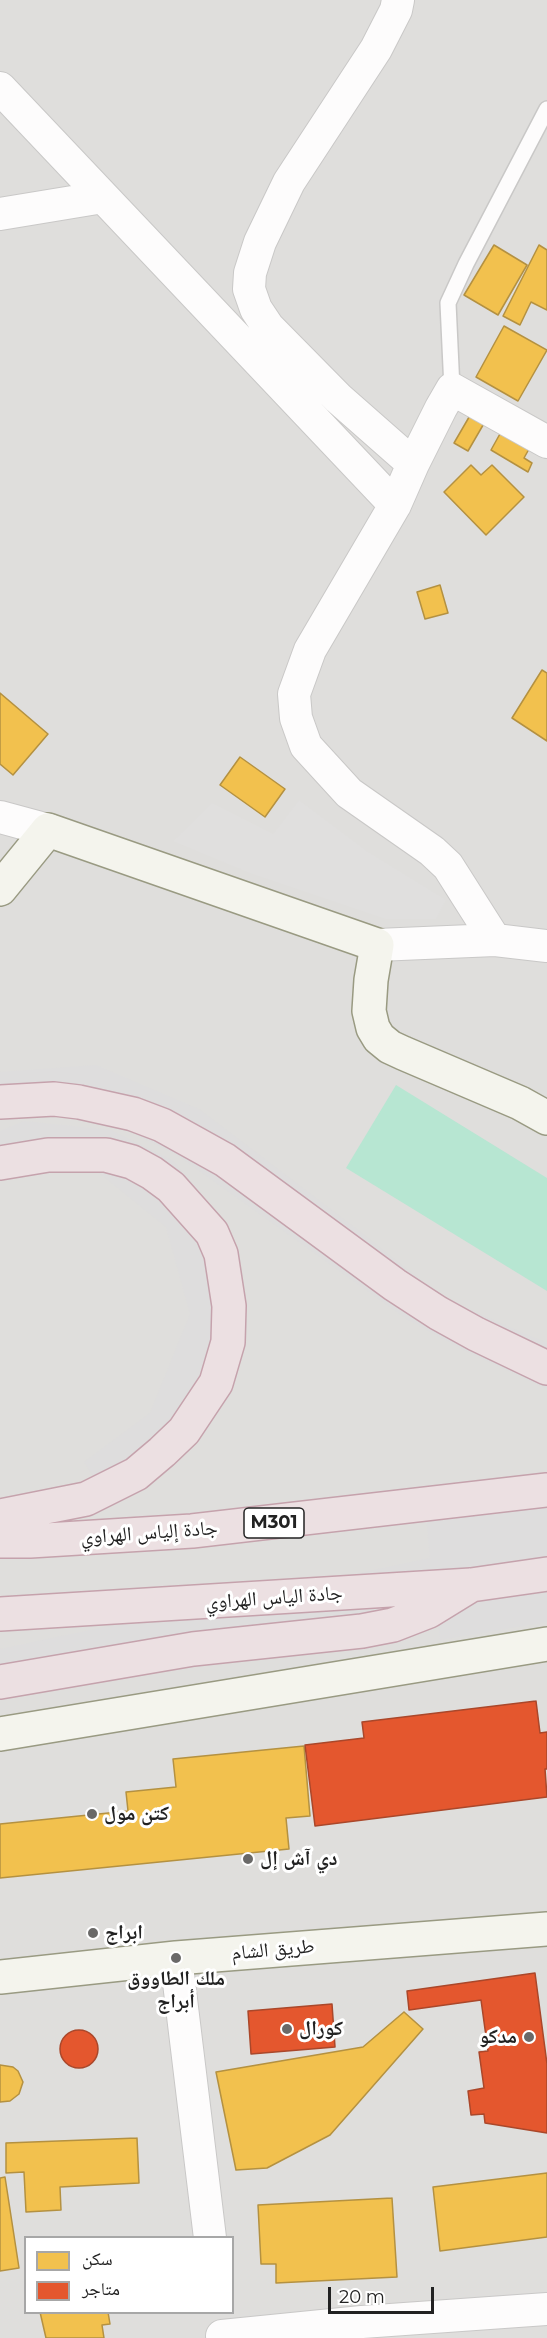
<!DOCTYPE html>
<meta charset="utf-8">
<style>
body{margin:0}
#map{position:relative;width:547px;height:2338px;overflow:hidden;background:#f0eeeb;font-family:Montserrat,"Noto Naskh Arabic",sans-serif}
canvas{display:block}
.legend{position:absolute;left:24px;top:2236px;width:210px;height:78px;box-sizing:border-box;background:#fff;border:2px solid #a7a7a7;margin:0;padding:8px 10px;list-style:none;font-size:18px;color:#222}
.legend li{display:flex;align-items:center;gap:12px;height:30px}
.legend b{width:30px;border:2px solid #a7a7a7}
.scale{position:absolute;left:328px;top:2287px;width:106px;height:27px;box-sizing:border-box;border:3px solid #222;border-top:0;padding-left:8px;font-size:18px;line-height:21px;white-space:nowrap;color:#222;-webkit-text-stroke:4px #fff;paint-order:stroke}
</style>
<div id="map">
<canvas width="547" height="2338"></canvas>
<ul class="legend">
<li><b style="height:16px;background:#f2c14e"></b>سكن</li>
<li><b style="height:16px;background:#e4572e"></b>متاجر</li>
</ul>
<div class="scale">20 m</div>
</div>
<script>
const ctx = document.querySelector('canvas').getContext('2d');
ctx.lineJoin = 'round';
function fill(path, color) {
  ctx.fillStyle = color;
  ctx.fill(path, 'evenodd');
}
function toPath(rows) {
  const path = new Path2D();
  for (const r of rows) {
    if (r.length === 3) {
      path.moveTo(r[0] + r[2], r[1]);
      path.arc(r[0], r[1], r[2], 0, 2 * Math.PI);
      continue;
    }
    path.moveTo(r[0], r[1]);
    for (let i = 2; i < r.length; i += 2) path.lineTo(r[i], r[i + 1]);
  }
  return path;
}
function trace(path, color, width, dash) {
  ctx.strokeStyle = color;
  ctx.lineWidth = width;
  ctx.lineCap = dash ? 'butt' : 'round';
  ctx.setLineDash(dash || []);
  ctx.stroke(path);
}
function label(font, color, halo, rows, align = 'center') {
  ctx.font = font + ' Montserrat,"Noto Naskh Arabic",sans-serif';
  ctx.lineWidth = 6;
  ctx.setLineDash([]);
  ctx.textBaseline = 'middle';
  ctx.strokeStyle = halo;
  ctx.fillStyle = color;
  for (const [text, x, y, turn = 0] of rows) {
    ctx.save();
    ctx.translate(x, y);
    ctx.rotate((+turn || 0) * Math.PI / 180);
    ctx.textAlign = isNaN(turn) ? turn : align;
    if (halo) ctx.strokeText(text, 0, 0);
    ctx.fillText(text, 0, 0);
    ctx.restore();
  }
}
fill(toPath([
 [0,0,547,0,547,2338,0,2338],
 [26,2238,232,2238,232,2312,26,2312]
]), '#dfdedc');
fill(toPath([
 [396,1085,547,1178,547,1291,346,1168]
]), '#b7e6d2');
fill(toPath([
 [299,800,368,852,446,900,436,919,386,919,250,873,173,841,212,803,273,834]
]), '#e0dfde');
fill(toPath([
 [96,1065,199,1109,358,1230,443,1298,547,1343,547,1389,465,1351,408,1320,177,1155,116,1125,89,1115,21,1112,0,1120,0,1072],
 [24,1121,111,1130,172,1160,201,1194,226,1242,235,1344,108,1499,84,1462,150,1413,190,1314,166,1227,98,1172,16,1167,0,1172,0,1131],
 [547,1473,547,1622,440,1640,438,1620,0,1700,0,1649,430,1558,424,1496]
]), '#dedddd');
const homes = toPath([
 [494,245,527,265,498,315,464,295,494,245],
 [539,245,547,250,547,310,531,302,520,325,503,316,539,245],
 [504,326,547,350,518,401,476,377,504,326],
 [472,412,486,420,468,451,454,443,472,412],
 [501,432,529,449,524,458,532,463,528,472,491,450,501,432],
 [471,465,481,475,492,465,524,497,486,535,444,492,471,465],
 [440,585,448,613,425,619,417,592,440,585],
 [542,670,547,673,547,741,512,718,542,670],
 [0,693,48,734,13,775,0,764,0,693],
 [240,757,285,789,265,817,220,785,240,757],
 [304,1746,310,1816,286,1818,289,1849,0,1878,0,1824,128,1811,126,1792,176,1787,173,1759,304,1746],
 [404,2012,423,2029,330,2135,267,2168,236,2170,216,2072,363,2047,404,2012],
 [0,2065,13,2067,18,2071,23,2082,19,2094,10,2101,0,2102,0,2065],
 [137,2138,139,2183,60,2187,61,2210,26,2212,24,2172,6,2173,6,2143,137,2138],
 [547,2173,547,2237,440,2251,433,2187,547,2173],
 [5,2177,19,2268,0,2271,0,2178,5,2177],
 [392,2198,397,2277,276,2283,276,2264,261,2264,258,2205,392,2198],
 [40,2312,108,2312,110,2324,102,2325,104,2338,46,2338,40,2312]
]);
fill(homes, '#f2c14e');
trace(homes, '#b49141', 1.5);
const shops = toPath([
 [536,1701,540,1733,547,1732,547,1769,545,1769,547,1797,315,1826,305,1745,364,1738,362,1722,536,1701],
 [535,1973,547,2064,547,2133,485,2123,484,2114,471,2115,468,2091,484,2088,479,2052,488,2051,481,2000,409,2010,407,1991,535,1973],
 [332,2004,335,2047,251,2054,248,2011,332,2004],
 [79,2049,19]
]);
fill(shops, '#e4572e');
trace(shops, '#aa472a', 1.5);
const lane = toPath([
 [452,389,448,303,466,264,547,109]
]);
const street = toPath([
 [398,0,396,10,376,49,289,182,260,242,250,273,249,289,256,309,268,327,338,398,413,464,395,505,310,650,294,694,296,718,306,746,349,793,432,851,448,866,495,940],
 [0,88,395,505],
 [0,214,103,197],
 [413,464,441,408,452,389,547,442],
 [0,817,48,830],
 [377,945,495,940,547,946],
 [176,1958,210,2238],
 [222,2336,362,2322,547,2309]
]);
const secondary = toPath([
 [0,889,48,830,377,945,371,980,369,1011,373,1028,379,1038,390,1047,403,1053,520,1103,547,1118],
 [0,1734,547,1644],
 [0,1977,176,1958,547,1929]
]);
const highway = toPath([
 [0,1102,54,1099,79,1102,133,1114,162,1125,225,1160,395,1285,438,1313,476,1334,547,1368],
 [0,1163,48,1155,106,1155,132,1162,152,1173,171,1187,212,1233,221,1254,229,1306,228,1342,216,1383,184,1431,162,1452,136,1474,86,1499,0,1516],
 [0,1541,30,1541,192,1531,547,1490],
 [0,1614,471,1585,547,1574],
 [0,1682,193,1649,362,1631,393,1625,429,1611,468,1587]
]);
trace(lane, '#c9c8c7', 18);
trace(street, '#c9c8c7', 34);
trace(secondary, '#999a82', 36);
trace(highway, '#c5a2ac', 36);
trace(lane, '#fdfcfc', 15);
trace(street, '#fdfcfc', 32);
trace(secondary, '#f4f4ed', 33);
trace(highway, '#ece0e2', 33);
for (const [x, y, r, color] of [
 [92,1814,6,"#6a6968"],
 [248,1859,6,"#6a6968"],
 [93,1933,6,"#6a6968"],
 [176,1958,6,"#6a6968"],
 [287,2029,6,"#6a6968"],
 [529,2037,6,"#6a6968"]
]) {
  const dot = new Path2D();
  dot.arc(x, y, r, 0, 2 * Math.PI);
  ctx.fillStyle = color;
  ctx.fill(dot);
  trace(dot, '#fff', 2);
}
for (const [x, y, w] of [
 [274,1523,60]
]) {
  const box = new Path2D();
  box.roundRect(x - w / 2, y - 15, w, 30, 4.5);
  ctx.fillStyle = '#fff';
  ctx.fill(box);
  trace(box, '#222', 1.5);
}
label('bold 18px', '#222', null, [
 ["M301",274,1523]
]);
label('20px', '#222', '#fff', [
 ["جادة إلياس الهراوي",149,1533,-4],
 ["جادة الياس الهراوي",274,1598,-4],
 ["طريق الشام",273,1950,-5]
]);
label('bold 20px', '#222', '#fff', [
 ["كتن مول",104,1814],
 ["دي آش إل",260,1859],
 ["ابراج",105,1933],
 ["ملك الطاووق",176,1979,"center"],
 ["أبراج",176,2002,"center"],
 ["كورال",299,2029],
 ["مدكو",517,2037,"right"]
], 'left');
</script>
